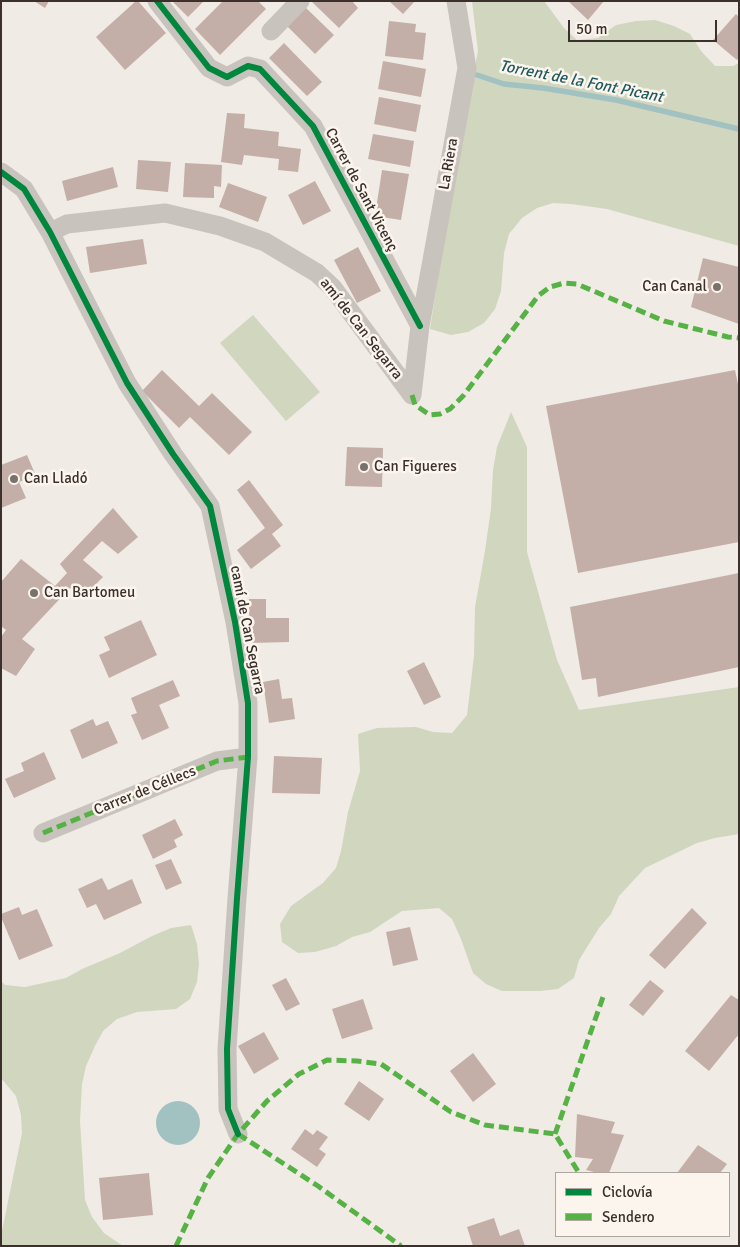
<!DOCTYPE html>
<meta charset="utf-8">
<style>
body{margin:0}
#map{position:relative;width:740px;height:1247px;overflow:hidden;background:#f0ebe5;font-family:Signika,sans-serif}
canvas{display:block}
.frame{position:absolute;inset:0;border:2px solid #3b302b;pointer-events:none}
.legend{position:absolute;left:555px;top:1172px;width:175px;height:65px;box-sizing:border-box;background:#fbf5ee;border:1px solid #aea6a0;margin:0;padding:6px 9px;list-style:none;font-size:15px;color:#3b302b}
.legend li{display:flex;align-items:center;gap:10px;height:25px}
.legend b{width:25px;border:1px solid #aea6a0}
.scale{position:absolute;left:568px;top:20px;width:149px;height:22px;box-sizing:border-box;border:2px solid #3b302b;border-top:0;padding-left:6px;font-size:15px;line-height:18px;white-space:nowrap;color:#3b302b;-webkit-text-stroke:4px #fbf5ee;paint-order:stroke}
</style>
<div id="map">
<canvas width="740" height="1247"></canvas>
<div class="frame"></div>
<ul class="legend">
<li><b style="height:6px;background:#00873e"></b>Ciclovía</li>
<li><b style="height:6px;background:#57b246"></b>Sendero</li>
</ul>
<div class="scale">50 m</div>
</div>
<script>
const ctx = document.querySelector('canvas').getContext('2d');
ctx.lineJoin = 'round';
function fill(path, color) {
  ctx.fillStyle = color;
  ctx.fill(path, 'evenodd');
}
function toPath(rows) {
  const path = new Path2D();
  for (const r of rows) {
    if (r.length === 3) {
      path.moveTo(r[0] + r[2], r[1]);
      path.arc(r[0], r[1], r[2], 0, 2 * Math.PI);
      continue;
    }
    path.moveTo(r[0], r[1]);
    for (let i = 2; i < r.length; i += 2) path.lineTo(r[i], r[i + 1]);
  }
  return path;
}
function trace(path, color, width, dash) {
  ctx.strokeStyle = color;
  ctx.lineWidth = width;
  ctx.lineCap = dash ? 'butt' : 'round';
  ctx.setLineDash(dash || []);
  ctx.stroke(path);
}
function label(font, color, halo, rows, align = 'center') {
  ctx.font = font + ' Signika,sans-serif';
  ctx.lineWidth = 5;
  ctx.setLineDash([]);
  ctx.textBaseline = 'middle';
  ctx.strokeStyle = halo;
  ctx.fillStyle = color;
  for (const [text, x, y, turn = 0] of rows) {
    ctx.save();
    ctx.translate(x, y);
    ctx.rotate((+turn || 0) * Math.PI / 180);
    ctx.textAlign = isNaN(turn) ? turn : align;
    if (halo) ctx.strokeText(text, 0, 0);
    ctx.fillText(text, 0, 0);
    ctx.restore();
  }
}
fill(toPath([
 [472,1,544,1,564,28,577,40,598,38,616,25,636,21,655,20,674,26,690,34,701,51,715,66,733,66,739,63,739,246,607,209,571,204,553,203,537,208,522,218,509,234,504,253,501,291,495,309,484,323,468,332,451,335,430,329,456,163,478,51],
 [253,315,320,392,286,421,220,343],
 [511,412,527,447,527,552,557,660,579,710,739,687,739,834,715,838,697,843,645,868,619,896,611,914,599,928,579,960,574,978,558,989,540,991,502,991,486,984,473,973,461,939,452,919,439,908,402,911,370,932,352,937,336,946,315,952,298,953,282,942,280,924,291,906,323,883,336,868,341,851,348,812,360,771,358,734,377,728,416,727,433,732,452,733,467,715,474,656,475,607,485,551,491,508,493,470,497,447],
 [191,925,197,944,199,964,197,982,190,999,176,1009,137,1012,117,1019,103,1031,95,1046,86,1066,82,1084,80,1121,85,1200,92,1217,104,1233,123,1246,1,1246,1,1236,22,1133,21,1115,16,1096,1,1078,1,981,5,985,25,987,66,978,82,969,120,953,152,936,171,928]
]), '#d1d6bf');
fill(toPath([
 [178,1123,22]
]), '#a1c2c1');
trace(toPath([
 [477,75,504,84,543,88,616,100,739,129]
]), '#a1c2c1', 5.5);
fill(toPath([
 [34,1,49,1,45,8],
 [136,1,138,1,166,33,125,70,96,37],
 [172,1,204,1,188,17],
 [223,1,258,1,266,9,220,55,195,29],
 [311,1,352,1,358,8,339,28],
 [389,1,415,1,403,14],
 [568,1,604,1,588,20],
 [305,7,334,35,315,54,287,26],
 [736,14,739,17,739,57,737,60,713,40],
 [389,21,416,24,415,32,426,33,423,60,385,56],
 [284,43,322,82,307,96,269,58],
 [383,61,426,69,421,97,378,89],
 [379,97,421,105,416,132,374,124],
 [227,113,245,114,244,128,279,132,278,146,301,149,298,172,278,170,279,159,244,155,242,165,221,162],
 [373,134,414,141,410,167,368,159],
 [138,160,171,162,168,192,136,189],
 [185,163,222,165,221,187,214,186,214,198,183,197],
 [113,167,118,187,67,201,62,181],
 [382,170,409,174,401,220,375,216],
 [315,181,331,211,303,225,288,195],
 [228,183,267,197,258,222,219,207],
 [143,239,147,264,90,273,86,247],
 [358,247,381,291,357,303,334,260],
 [703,258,739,267,739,324,691,307],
 [162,370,199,406,212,393,252,432,229,455,190,417,179,428,142,391],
 [735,370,739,389,739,542,578,573,546,406],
 [347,447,383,448,382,487,345,486],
 [27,455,36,476,19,482,26,498,1,508,1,465],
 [249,480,283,525,272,534,281,546,251,569,237,550,265,528,237,490],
 [113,508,138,537,118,554,102,541,83,560,103,577,83,597,70,588,22,639,35,649,16,676,1,668,1,637,6,630,1,626,1,582,21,559,55,586,67,573,60,564],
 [739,573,739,667,598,697,596,678,582,680,570,607],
 [249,599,266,599,266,618,289,618,289,642,249,643],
 [141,620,157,655,109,678,99,655,110,650,104,637],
 [424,662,441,697,424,705,407,671],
 [279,679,282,699,292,698,295,719,269,723,263,682],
 [173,680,180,696,159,705,169,728,142,740,131,715,137,713,131,698],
 [93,719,96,726,108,721,118,743,82,759,70,730],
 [44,752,56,779,14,798,5,779,24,771,21,763],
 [274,756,322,758,320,794,272,793],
 [175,819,183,835,174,840,177,847,153,859,142,835],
 [171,859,182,883,166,890,155,865],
 [102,878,108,890,132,879,142,903,104,920,96,904,87,908,78,889],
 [19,907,22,915,37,909,53,946,19,960,1,917,1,914],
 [692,908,707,923,665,969,649,955],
 [410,927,418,960,393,966,386,932],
 [286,978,300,1004,286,1011,272,985],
 [650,980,664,991,643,1016,629,1005],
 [731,995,739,1000,739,1034,709,1071,685,1051],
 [363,999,373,1029,342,1039,332,1009],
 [264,1032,279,1059,254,1074,238,1046],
 [473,1053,496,1084,473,1102,450,1071],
 [359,1081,384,1099,369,1121,344,1104],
 [577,1114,615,1122,611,1133,624,1135,609,1173,598,1173,586,1170,593,1159,575,1157],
 [305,1129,313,1135,317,1130,328,1137,319,1149,326,1154,317,1167,291,1149],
 [698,1145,727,1164,720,1173,677,1173],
 [149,1173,153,1215,103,1220,99,1178],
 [494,1218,500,1236,519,1229,525,1246,473,1246,467,1227]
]), '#c3afa7');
trace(toPath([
 [157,1,209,68,227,77,248,66,260,69,313,126,420,326],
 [271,31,300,1],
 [1,172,24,189,50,232,127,383,173,454,210,506,235,622,248,703,248,757,237,898,227,1049,228,1109,238,1134],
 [50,232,67,224,165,213,220,226,265,242,317,273,333,288,412,395],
 [412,395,420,326,467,68,456,1],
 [43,833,217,761,248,757]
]), '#c9c3be', 19);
trace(toPath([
 [412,395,415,405,430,415,440,414,450,409,463,396,538,296,550,287,564,283,577,284,664,321,728,337,739,338],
 [43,833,217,761,248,757],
 [238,1134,318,1186,401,1246],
 [555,1134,603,997],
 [176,1246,208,1178,238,1134,267,1101,299,1074,327,1060,357,1061,381,1064,451,1112,485,1125,555,1134,579,1173]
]), '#57b246', 5, [10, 5]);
trace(toPath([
 [157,1,209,68,227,77,248,66,260,69,313,126,420,326],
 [1,172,24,189,50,232,127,383,173,454,210,506,235,622,248,703,248,757,237,898,227,1049,228,1109,238,1134]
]), '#00873e', 6);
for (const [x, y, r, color] of [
 [717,287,5,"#7a716c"],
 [364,467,5,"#7a716c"],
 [14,479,5,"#7a716c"],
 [34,593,5,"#7a716c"]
]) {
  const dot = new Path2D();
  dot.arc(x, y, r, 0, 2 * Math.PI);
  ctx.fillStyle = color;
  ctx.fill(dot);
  trace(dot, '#fbf5ee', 2);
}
label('15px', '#3b302b', '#fbf5ee', [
 ["La Riera",449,164,-80],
 ["Carrer de Sant Vicenç",361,190,62],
 ["amí de Can Segarra",361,329,52],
 ["camí de Can Segarra",247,630,79],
 ["Carrer de Céllecs",145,791,-22]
]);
label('15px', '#3b302b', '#fbf5ee', [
 ["Can Canal",707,287,"right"],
 ["Can Figueres",374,467],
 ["Can Lladó",24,479],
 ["Can Bartomeu",44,593]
], 'left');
label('italic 16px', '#1f5a5e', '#fbf5ee', [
 ["Torrent de la Font Picant",581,82,11]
]);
</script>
